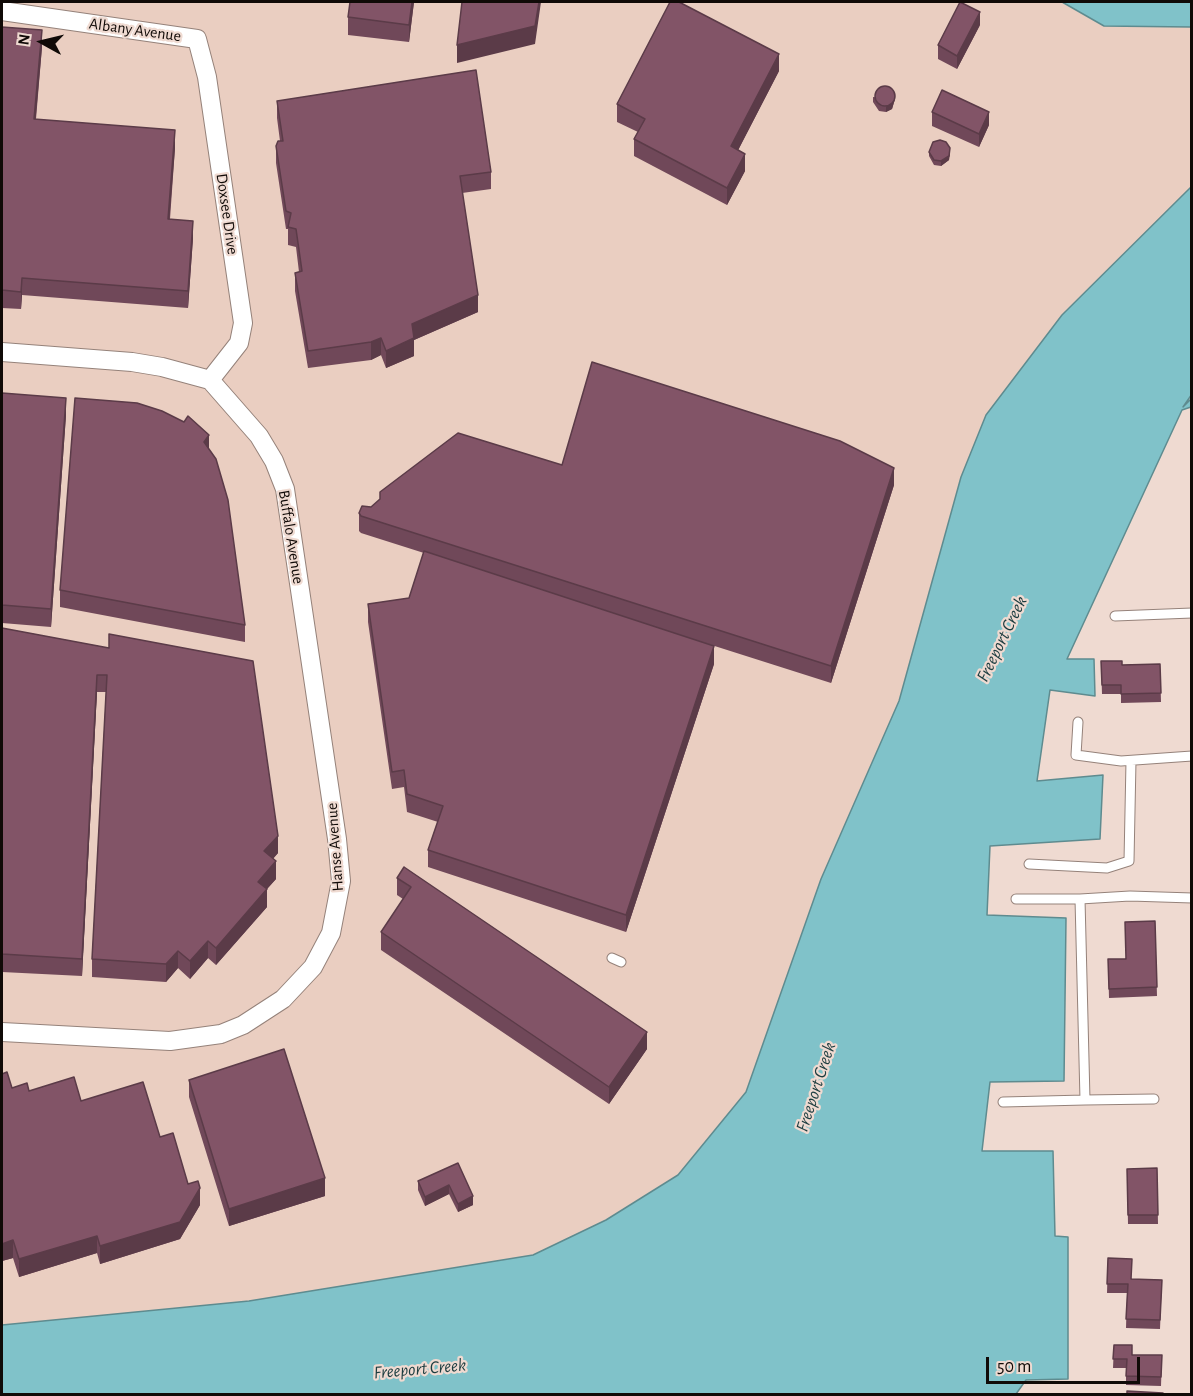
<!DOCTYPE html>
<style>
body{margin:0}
#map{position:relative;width:1193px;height:1396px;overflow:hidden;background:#efdad1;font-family:"Alegreya Sans",sans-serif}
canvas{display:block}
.frame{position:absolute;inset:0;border:3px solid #100a07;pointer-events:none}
.north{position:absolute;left:12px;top:12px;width:60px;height:60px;-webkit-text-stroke:4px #efdad1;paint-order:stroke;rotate:278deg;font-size:16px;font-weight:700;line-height:24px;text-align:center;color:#100a07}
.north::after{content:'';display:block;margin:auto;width:21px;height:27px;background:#100a07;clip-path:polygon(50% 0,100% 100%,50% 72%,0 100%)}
.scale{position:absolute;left:986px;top:1357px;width:154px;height:27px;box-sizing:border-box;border:3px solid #100a07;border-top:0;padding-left:8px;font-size:18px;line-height:21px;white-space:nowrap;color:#100a07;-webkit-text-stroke:4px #efdad1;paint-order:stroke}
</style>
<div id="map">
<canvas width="1193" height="1396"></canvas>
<div class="frame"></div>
<div class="north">N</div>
<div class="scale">50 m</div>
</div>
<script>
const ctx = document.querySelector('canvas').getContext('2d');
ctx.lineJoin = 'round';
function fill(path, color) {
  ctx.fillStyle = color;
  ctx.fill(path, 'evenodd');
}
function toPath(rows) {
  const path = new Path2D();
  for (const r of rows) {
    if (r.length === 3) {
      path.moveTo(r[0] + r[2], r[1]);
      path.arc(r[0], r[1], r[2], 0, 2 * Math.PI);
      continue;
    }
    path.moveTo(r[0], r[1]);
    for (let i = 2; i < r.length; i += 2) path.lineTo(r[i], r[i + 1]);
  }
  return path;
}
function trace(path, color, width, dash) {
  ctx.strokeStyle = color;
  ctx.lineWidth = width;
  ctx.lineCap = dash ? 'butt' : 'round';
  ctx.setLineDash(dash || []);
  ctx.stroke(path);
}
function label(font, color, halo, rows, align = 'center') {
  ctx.font = font + ' "Alegreya Sans",sans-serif';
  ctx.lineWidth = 4.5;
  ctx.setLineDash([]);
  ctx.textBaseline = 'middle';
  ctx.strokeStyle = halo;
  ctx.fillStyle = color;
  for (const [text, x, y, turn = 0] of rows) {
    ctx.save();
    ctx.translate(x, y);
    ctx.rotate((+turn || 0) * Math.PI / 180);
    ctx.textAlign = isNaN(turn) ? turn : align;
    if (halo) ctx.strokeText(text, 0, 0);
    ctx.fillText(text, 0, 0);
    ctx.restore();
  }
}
fill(toPath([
 [2,2,1060,2,1104,26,1191,27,1191,187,1062,315,961,477,899,701,821,879,746,1092,678,1175,606,1220,533,1255,249,1301,2,1325]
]), '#eacec1');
const water = toPath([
 [1062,2,1191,2,1191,27,1104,26,1062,2],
 [1191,187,1192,394,1183,407,1191,399,1191,407,1182,410,1067,659,1094,659,1095,696,1050,690,1037,781,1103,775,1100,839,990,846,987,915,1066,918,1064,1081,990,1082,982,1151,1053,1151,1055,1236,1068,1237,1068,1379,1026,1380,1016,1394,2,1394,2,1325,249,1301,533,1255,606,1220,678,1175,746,1092,821,879,899,701,961,477,986,415,1062,315,1191,187]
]);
fill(water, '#80c2c9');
trace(water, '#5e8b8f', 1.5);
const lane = toPath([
 [1115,616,1192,613],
 [1078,722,1076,755,1121,761,1192,756],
 [1029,864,1107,868,1129,861,1131,761],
 [1016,899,1080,899],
 [612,958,621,962],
 [1085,1100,1154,1099],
 [1003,1102,1085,1100,1080,899,1130,896,1192,898]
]);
const street = toPath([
 [2,11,197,39,207,77,243,323,239,343,210,380],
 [2,352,132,362,162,367,210,380,259,436,274,461,285,489,337,839,341,881,331,933,313,967,283,999,243,1025,221,1034,170,1041,2,1032]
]);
trace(lane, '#95827a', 11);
trace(street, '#95827a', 20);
trace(lane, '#fff', 9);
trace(street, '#fff', 18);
fill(toPath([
 [414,2,409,42,348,35,348,17],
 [980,25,957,69,938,59,938,45],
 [2,27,42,47,36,119,175,148,170,219,193,238,188,308,22,295,21,309,2,308],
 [779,71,738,150,745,171,727,205,634,156,634,139,638,132,617,122,617,104],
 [873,97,895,99,892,109,886,112,879,111,873,102],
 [277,101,491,172,491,189,462,193,478,312,414,340,414,356,386,368,381,355,371,360,308,368,295,291,295,273,299,272,296,247,288,245,288,229,286,229,276,163,276,146,280,141,277,118],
 [932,112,989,125,979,147,932,126],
 [929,152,950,153,949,160,941,166,934,165,929,156],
 [2,393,66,415,51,627,2,623],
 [209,449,245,625,245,642,60,607,60,590],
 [562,465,894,485,831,683,702,642,714,664,626,932,428,867,428,850,438,822,407,812,404,787,392,789,368,622,368,604,409,598,424,553,361,533,359,531,359,513,371,507],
 [2,628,109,648,278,853,273,859,276,879,267,889,267,907,216,965,208,958,190,979,178,968,166,982,92,977,92,959,106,692,97,692,82,976,2,972],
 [1101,661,1122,665,1160,664,1161,702,1121,703,1121,694,1102,694],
 [397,878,647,1049,609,1104,381,950,381,932,403,899,397,895],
 [1155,921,1157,996,1109,998,1108,959,1125,959],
 [2,1074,12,1088,81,1101,160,1137,188,1184,200,1205,180,1239,100,1264,97,1253,19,1277,13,1258,2,1261],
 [189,1080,325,1196,229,1226,189,1097],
 [458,1163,473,1205,458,1212,449,1194,425,1206,418,1190,418,1181],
 [1157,1168,1158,1224,1128,1224,1127,1169],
 [1108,1258,1132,1279,1162,1280,1160,1329,1126,1328,1127,1293,1107,1293],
 [1114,1345,1132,1355,1162,1355,1161,1386,1126,1385,1126,1368,1113,1368]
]), '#704859');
fill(toPath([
 [412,2,414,2,409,42,409,25],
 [539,2,541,2,535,44,457,63,457,45],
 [980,12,980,25,957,69,957,56],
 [42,30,42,47,34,137,34,119],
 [779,54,779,71,731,164,731,146],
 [895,94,895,99,892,109,886,112,886,107],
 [989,112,989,125,979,147,979,134],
 [175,130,175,148,168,236,168,219],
 [950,148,949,160,941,166,941,161],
 [745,154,745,171,727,205,727,188],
 [193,221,193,238,188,308,188,291],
 [22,278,22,295,21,309,21,292],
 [478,295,478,312,414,340,414,356,386,368,386,351,412,324],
 [381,338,381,355,371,360,371,342],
 [66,398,66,415,51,627,51,609],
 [209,435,209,453,204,442],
 [894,468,894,485,831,683,831,666],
 [714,646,714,664,626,932,626,915],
 [97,675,97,692,82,976,82,959],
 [278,836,278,853,264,868,264,851],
 [276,861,276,879,258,899,258,882],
 [267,889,267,907,216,965,216,948],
 [208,941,208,958,190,979,190,961],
 [178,951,178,968,166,982,166,964],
 [647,1032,647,1049,609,1104,609,1087],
 [325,1178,325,1196,229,1226,229,1209],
 [449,1185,449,1194,425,1206,425,1197],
 [200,1188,200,1205,180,1239,100,1264,100,1246],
 [473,1196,473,1205,458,1212,458,1204],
 [97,1236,97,1253,19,1277,19,1259],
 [13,1240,13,1258,2,1261,2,1244]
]), '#5b3b48');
const building = toPath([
 [350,2,412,2,409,25,348,17,350,2],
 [462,2,539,2,535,26,457,45,462,2],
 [670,2,679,2,779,54,731,146,745,154,727,188,634,139,645,119,617,104,670,2],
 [960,2,980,12,957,56,938,45,960,2],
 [2,27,42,30,34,119,175,130,168,219,193,221,188,291,22,278,21,292,2,290,2,27],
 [476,70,491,172,460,176,478,295,412,324,414,338,386,351,381,338,371,342,308,351,295,273,302,271,296,229,288,227,291,213,286,211,276,146,278,141,283,141,277,101,476,70],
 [885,96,10],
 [942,90,989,112,979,134,932,112,942,90],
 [940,140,946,142,950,148,949,156,941,161,934,160,929,152,933,142,940,140],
 [592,362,840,441,894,468,831,666,361,516,359,513,362,506,371,507,380,499,380,492,458,433,562,465,592,362],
 [2,393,66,398,51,609,2,605,2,393],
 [75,398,137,403,162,411,184,422,188,416,209,435,204,442,216,459,228,500,245,625,60,590,75,398],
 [424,551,714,646,626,915,428,850,443,806,407,794,404,770,392,772,368,604,409,598,424,551],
 [2,628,109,648,109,634,253,661,278,836,264,851,276,861,258,882,267,889,216,948,208,941,190,961,178,951,166,964,92,959,107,675,97,675,82,959,2,954,2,628],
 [1101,661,1122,661,1122,665,1160,664,1161,693,1121,694,1121,685,1102,685,1101,661],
 [404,867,647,1032,609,1087,381,932,411,887,397,878,404,867],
 [1155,921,1157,987,1109,989,1108,959,1126,959,1125,922,1155,921],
 [284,1049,325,1178,229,1209,189,1080,284,1049],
 [7,1072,12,1088,27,1083,29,1091,74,1077,81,1101,143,1082,160,1137,173,1133,188,1184,198,1181,200,1188,180,1222,100,1246,97,1236,19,1259,13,1240,2,1244,2,1074,7,1072],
 [458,1163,473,1196,458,1204,449,1185,425,1197,418,1181,458,1163],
 [1157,1168,1158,1215,1128,1215,1127,1169,1157,1168],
 [1108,1258,1132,1259,1131,1279,1162,1280,1160,1320,1126,1319,1128,1284,1107,1284,1108,1258],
 [1114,1345,1132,1345,1132,1355,1162,1355,1161,1377,1126,1376,1127,1359,1113,1359,1114,1345],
 [1127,1391,1163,1393,1163,1395,1127,1395,1127,1391]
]);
fill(building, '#825467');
trace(building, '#5b3b48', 1.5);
label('16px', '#100a07', '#efdad1', [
 ["Albany Avenue",135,30,8],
 ["Doxsee Drive",227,214,82],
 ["Buffalo Avenue",291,537,81],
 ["Hanse Avenue",335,847,-94]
]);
label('italic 18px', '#1b3c3f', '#efdad1', [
 ["Freeport Creek",1002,639,-64],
 ["Freeport Creek",816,1087,-72],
 ["Freeport Creek",420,1369,-5]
]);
</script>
